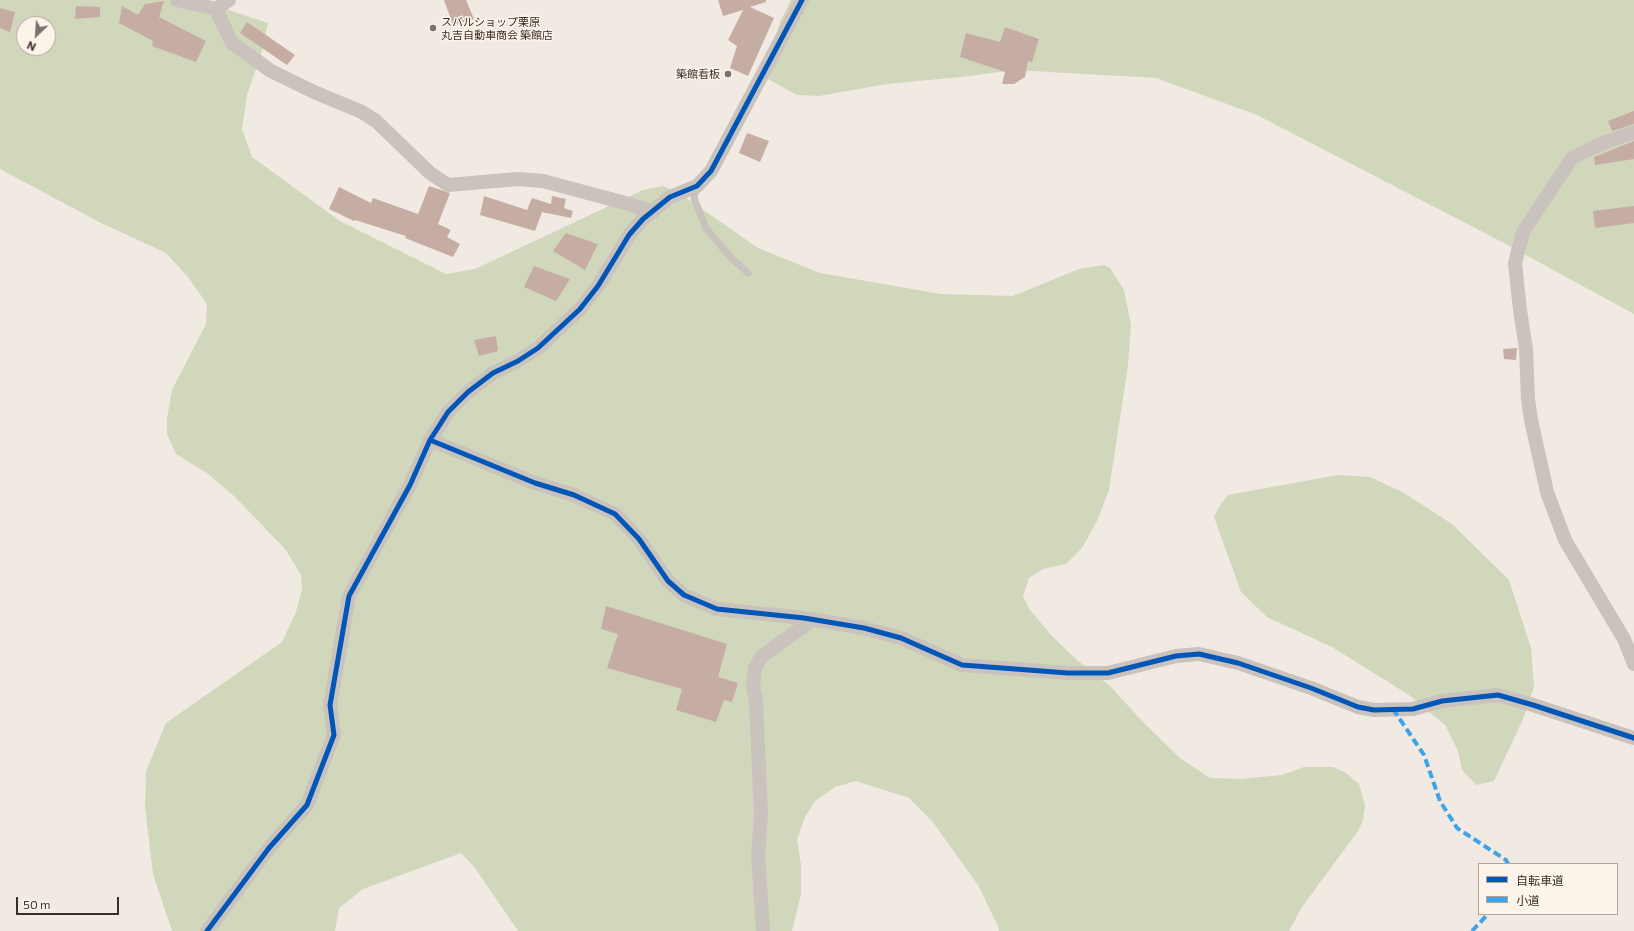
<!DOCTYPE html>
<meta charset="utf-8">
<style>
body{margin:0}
#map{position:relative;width:1634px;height:931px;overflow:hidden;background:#f0eae3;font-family:Commissioner,"Noto Sans JP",sans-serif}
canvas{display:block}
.legend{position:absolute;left:1478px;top:863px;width:140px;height:52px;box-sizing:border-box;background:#fcf4eb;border:1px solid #afa59d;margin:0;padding:5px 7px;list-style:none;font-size:12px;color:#3c2f29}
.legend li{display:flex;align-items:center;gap:8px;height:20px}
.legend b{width:20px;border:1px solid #afa59d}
.north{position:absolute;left:16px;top:16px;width:40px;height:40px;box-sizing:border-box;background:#fcf4eb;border:1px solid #afa59d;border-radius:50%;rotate:205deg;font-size:11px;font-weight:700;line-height:16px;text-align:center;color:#3c2f29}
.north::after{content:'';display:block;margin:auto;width:14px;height:18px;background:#7b706a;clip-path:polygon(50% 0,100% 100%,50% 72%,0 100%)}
.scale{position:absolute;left:16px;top:897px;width:103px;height:18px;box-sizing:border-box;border:2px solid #3c2f29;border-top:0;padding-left:5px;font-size:12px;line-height:14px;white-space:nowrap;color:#3c2f29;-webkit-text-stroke:3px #fcf4eb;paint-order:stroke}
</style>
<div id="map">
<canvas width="1634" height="931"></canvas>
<ul class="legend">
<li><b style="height:5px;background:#0057b8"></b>自転車道</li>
<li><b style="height:5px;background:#3fa3eb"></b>小道</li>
</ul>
<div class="north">N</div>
<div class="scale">50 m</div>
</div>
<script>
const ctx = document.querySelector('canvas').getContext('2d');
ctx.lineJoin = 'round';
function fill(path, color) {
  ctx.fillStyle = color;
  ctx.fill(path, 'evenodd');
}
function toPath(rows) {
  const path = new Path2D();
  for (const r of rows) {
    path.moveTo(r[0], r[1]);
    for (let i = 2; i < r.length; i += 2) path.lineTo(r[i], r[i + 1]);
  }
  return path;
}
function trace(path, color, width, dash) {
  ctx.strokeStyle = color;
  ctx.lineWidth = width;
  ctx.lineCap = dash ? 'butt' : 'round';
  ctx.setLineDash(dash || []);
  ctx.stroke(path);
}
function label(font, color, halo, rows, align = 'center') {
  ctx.font = font + ' Commissioner,"Noto Sans JP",sans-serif';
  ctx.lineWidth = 3;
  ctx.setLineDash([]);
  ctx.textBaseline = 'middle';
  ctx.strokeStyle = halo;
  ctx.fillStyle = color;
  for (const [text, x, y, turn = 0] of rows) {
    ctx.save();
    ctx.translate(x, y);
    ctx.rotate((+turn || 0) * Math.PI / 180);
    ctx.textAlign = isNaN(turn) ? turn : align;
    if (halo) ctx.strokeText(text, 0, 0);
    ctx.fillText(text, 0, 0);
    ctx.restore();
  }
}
fill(toPath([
 [0,0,198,0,268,23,261,54,247,95,242,129,252,157,340,221,446,274,475,269,643,190,663,186,682,195,758,248,820,273,941,294,1013,296,1079,269,1104,265,1110,268,1124,290,1131,325,1128,365,1109,490,1097,521,1082,548,1066,564,1043,569,1029,578,1023,596,1030,610,1051,635,1077,660,1111,687,1144,723,1180,758,1210,778,1241,779,1282,775,1304,767,1333,767,1346,773,1359,784,1365,805,1363,820,1358,831,1302,907,1289,931,999,931,998,926,978,885,932,821,909,798,856,781,835,787,815,801,805,817,797,840,801,865,801,894,792,931,518,931,475,868,461,853,363,889,339,908,335,931,172,931,153,874,145,807,146,771,166,723,282,642,296,612,302,589,301,575,286,550,235,497,207,473,176,454,167,434,167,418,172,390,206,324,207,304,188,277,166,253,101,223,0,169],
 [24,24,48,24,48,48,24,48],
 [791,0,1634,0,1634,314,1502,242,1257,115,1156,78,1013,70,970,76,887,84,819,96,797,95,768,79,770,56,780,22],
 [1338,475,1370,477,1404,493,1452,524,1509,580,1531,648,1534,687,1523,719,1494,781,1476,785,1462,770,1458,751,1445,725,1409,695,1332,647,1267,617,1241,592,1214,517,1219,507,1228,495]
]), '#d1d7bb');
fill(toPath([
 [444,0,466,0,474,19,453,25],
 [718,0,766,0,766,2,750,7,774,18,748,76,730,68,737,46,728,40,743,10,723,16],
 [164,1,159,17,206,41,196,62,152,46,153,41,119,23,122,6,138,15,145,4],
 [76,6,100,7,100,17,75,19],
 [0,8,15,12,10,32,0,28],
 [247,22,295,55,287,65,240,33],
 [1005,27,1039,39,1032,62,1028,61,1025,77,1014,84,1002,84,1005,72,960,57,966,33,1000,42],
 [1634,111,1634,124,1612,131,1608,121],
 [747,133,769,141,760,162,739,153],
 [1634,141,1634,159,1595,165,1594,157],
 [429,186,450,193,438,224,451,230,447,237,460,244,453,257,405,238,406,236,355,220,354,221,329,209,339,187,371,203,373,198,418,214],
 [484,196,527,210,532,198,551,204,552,196,566,199,564,208,573,211,571,218,542,212,535,231,480,215],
 [1634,206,1634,223,1595,228,1593,211],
 [566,233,598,244,585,270,553,251],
 [534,266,570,279,556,301,524,287],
 [496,336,498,351,479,356,474,340],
 [1503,349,1517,348,1516,360,1504,359],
 [606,606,727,644,718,677,738,683,732,702,724,700,716,722,676,710,682,689,607,668,618,634,601,629]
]), '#c6ada3');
trace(toPath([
 [697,186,694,198,706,228,731,258,748,273]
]), '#cac2bc', 7);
trace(toPath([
 [177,0,216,9,229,0],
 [216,9,232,43,271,71,314,92,362,112,376,121,430,173,448,185,518,179,543,181,629,204,653,212],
 [1634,132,1598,145,1572,158,1523,232,1515,263,1520,310,1526,349,1528,399,1531,420,1547,492,1565,540,1624,639,1634,664],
 [430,440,535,483,574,495,615,514,639,539,668,581,684,595,717,609,804,618,864,628,901,638,962,665,1068,673,1108,673,1176,656,1199,654,1238,663,1311,688,1358,707,1374,710,1413,709,1442,701,1498,695,1533,705,1634,738],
 [207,931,269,848,307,805,334,735,330,705,349,596,410,485,430,440,448,412,468,392,493,373,518,361,538,348,580,309,598,286,629,235,643,219,670,197,697,186,711,171,802,0],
 [763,931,758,855,761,815,756,701,753,686,755,668,761,657,812,620]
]), '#cac2bc', 14);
trace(toPath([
 [1393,709,1424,755,1440,801,1457,828,1506,860,1508,864],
 [1472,931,1488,914]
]), '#3fa3eb', 4, [8, 4]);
trace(toPath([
 [430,440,535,483,574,495,615,514,639,539,668,581,684,595,717,609,804,618,864,628,901,638,962,665,1068,673,1108,673,1176,656,1199,654,1238,663,1311,688,1358,707,1374,710,1413,709,1442,701,1498,695,1533,705,1634,738],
 [207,931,269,848,307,805,334,735,330,705,349,596,410,485,430,440,448,412,468,392,493,373,518,361,538,348,580,309,598,286,629,235,643,219,670,197,697,186,711,171,802,0]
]), '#0057b8', 5);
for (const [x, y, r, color] of [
 [433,28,4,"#7b706a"],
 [728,74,4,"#7b706a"]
]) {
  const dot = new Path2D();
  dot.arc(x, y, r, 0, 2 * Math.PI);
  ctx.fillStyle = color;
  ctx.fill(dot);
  trace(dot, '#fcf4eb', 1.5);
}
label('11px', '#3c2f29', '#fcf4eb', [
 ["スバルショップ栗原",441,22],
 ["丸吉自動車商会 築館店",441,35],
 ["築館看板",720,74,"right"]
], 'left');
</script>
